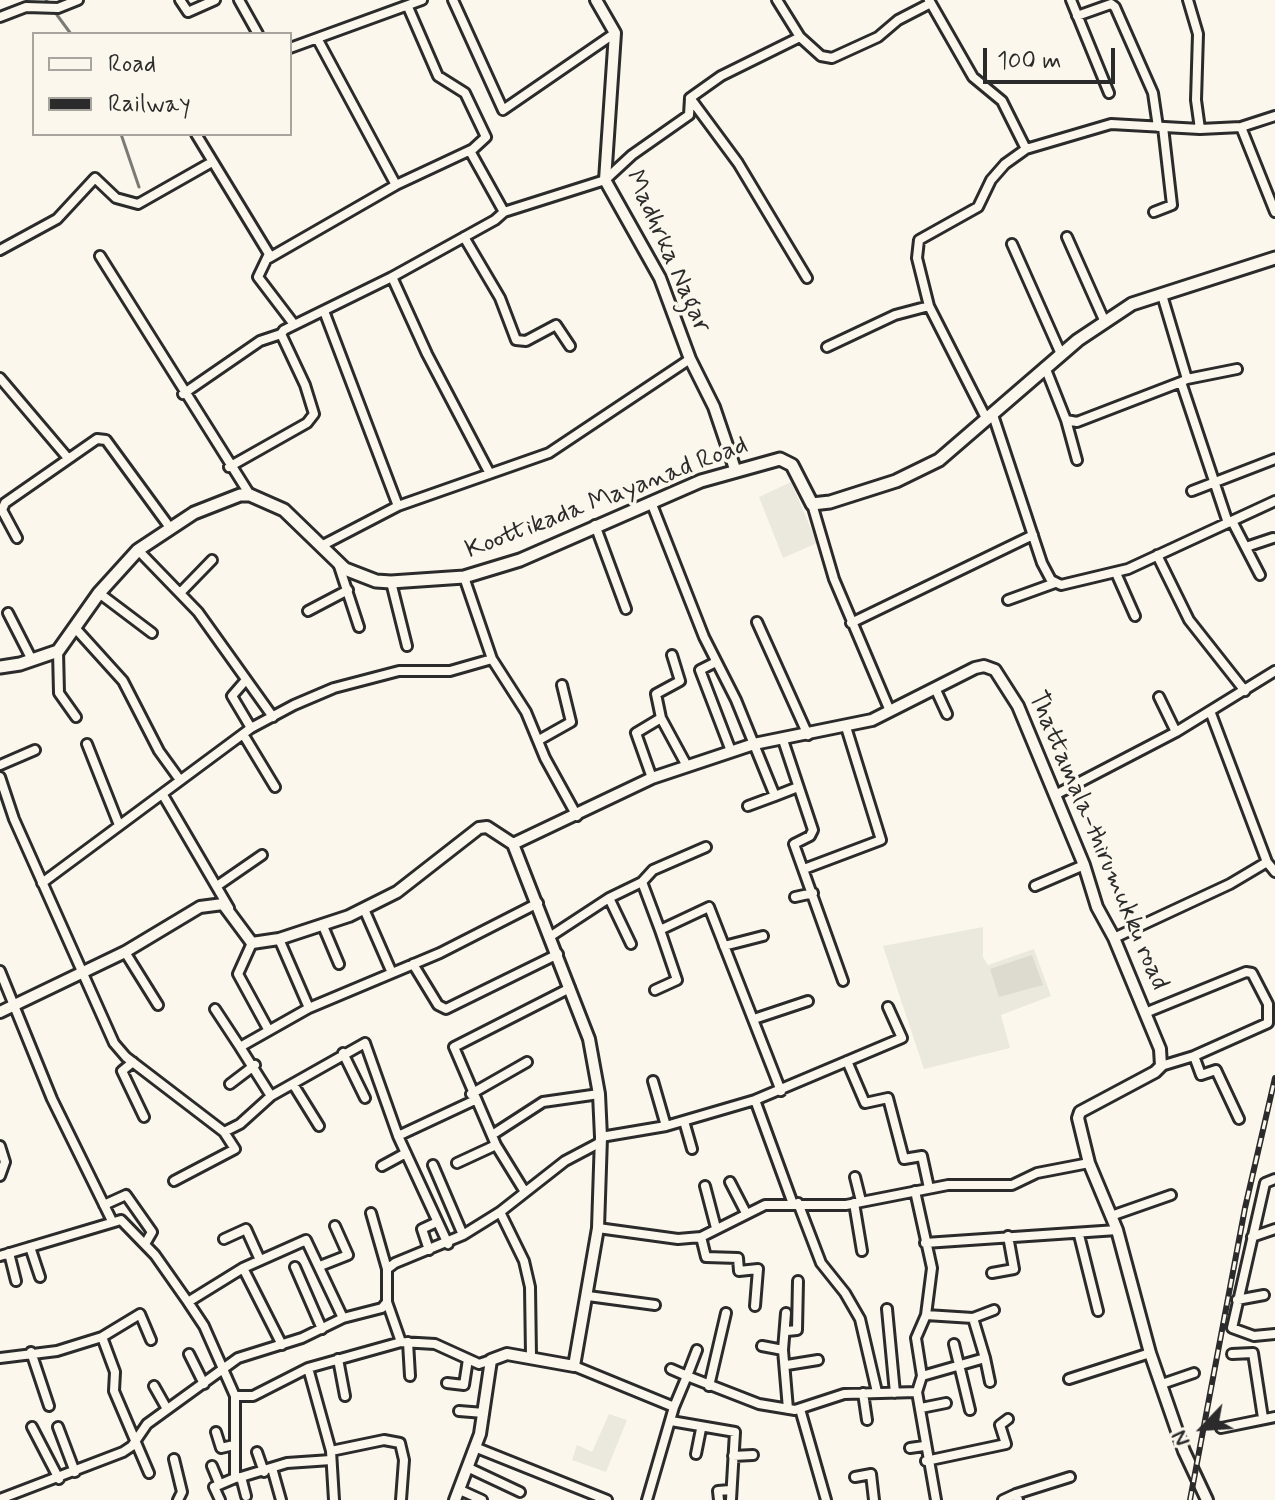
<!DOCTYPE html>
<style>
body{margin:0}
#map{position:relative;width:1275px;height:1500px;overflow:hidden;background:#fbf7ec;font-family:Mynerve,sans-serif}
canvas{display:block}
.legend{position:absolute;left:32px;top:32px;width:260px;height:104px;box-sizing:border-box;background:#fbf7ec;border:2px solid #a8a59f;margin:0;padding:10px 14px;list-style:none;font-size:24px;color:#2b2b2b}
.legend li{display:flex;align-items:center;gap:16px;height:40px}
.legend b{width:40px;border:2px solid #a8a59f}
.north{position:absolute;left:1163px;top:1388px;width:80px;height:80px;-webkit-text-stroke:6px #fbf7ec;paint-order:stroke;rotate:245deg;font-size:22px;font-weight:700;line-height:32px;text-align:center;color:#2b2b2b}
.north::after{content:'';display:block;margin:auto;width:28px;height:36px;background:#2b2b2b;clip-path:polygon(50% 0,100% 100%,50% 72%,0 100%)}
.scale{position:absolute;left:983px;top:48px;width:132px;height:36px;box-sizing:border-box;border:4px solid #2b2b2b;border-top:0;padding-left:10px;font-size:24px;line-height:28px;white-space:nowrap;color:#2b2b2b;-webkit-text-stroke:6px #fbf7ec;paint-order:stroke}
</style>
<div id="map">
<canvas width="1275" height="1500"></canvas>
<ul class="legend">
<li><b style="height:10px;background:#fbf7ec"></b>Road</li>
<li><b style="height:10px;background:#2b2b2b"></b>Railway</li>
</ul>
<div class="north">N</div>
<div class="scale">100 m</div>
</div>
<script>
const ctx = document.querySelector('canvas').getContext('2d');
ctx.lineJoin = 'round';
function fill(path, color) {
  ctx.fillStyle = color;
  ctx.fill(path, 'evenodd');
}
function toPath(rows) {
  const path = new Path2D();
  for (const r of rows) {
    path.moveTo(r[0], r[1]);
    for (let i = 2; i < r.length; i += 2) path.lineTo(r[i], r[i + 1]);
  }
  return path;
}
function trace(path, color, width, dash) {
  ctx.strokeStyle = color;
  ctx.lineWidth = width;
  ctx.lineCap = dash ? 'butt' : 'round';
  ctx.setLineDash(dash || []);
  ctx.stroke(path);
}
function label(font, color, halo, rows, align = 'center') {
  ctx.font = font + ' Mynerve,sans-serif';
  ctx.lineWidth = 7;
  ctx.setLineDash([]);
  ctx.textBaseline = 'middle';
  ctx.strokeStyle = halo;
  ctx.fillStyle = color;
  for (const [text, x, y, turn = 0] of rows) {
    ctx.save();
    ctx.translate(x, y);
    ctx.rotate((+turn || 0) * Math.PI / 180);
    ctx.textAlign = isNaN(turn) ? turn : align;
    if (halo) ctx.strokeText(text, 0, 0);
    ctx.fillText(text, 0, 0);
    ctx.restore();
  }
}
fill(toPath([
 [791,482,817,543,783,558,759,497],
 [983,927,983,957,988,965,1034,949,1051,996,1001,1015,1010,1048,924,1069,883,946],
 [609,1414,627,1420,606,1472,572,1460,577,1445,592,1452]
]), '#ebe8de');
fill(toPath([
 [1032,955,1043,985,999,997,990,969]
]), '#dddad0');
trace(toPath([
 [46,0,47,1],
 [57,15,71,34],
 [121,134,139,187]
]), '#7b7a75', 3);
const minor = toPath([
 [180,0,188,12,215,0],
 [239,0,258,34],
 [453,0,503,110,615,33],
 [929,0,973,77,1002,101,1026,149,1005,164,991,180,978,207,919,240,917,258,929,306,987,420],
 [1071,0,1109,93],
 [1188,0,1198,34,1196,100,1200,129],
 [1077,16,1111,4,1115,7,1153,93,1158,127],
 [0,17,26,7,58,8,78,0],
 [800,37,821,56,832,58,878,37,898,20,929,4],
 [318,40,396,185],
 [290,48,422,0],
 [690,98,738,163,807,278],
 [1241,127,1275,116],
 [196,134,269,254,258,277,293,323],
 [1026,149,1111,124,1200,129,1241,127,1275,212],
 [470,151,504,212],
 [1154,212,1172,205,1163,127],
 [464,237,500,298,516,340,526,341,556,325,570,346],
 [1067,237,1104,320],
 [1012,244,1061,354],
 [0,250,57,219,95,178,116,198,138,204,212,162],
 [100,256,250,495],
 [269,258,396,185,473,149,486,137,465,93,438,76,408,7],
 [392,277,427,354,489,472],
 [1162,295,1187,379,1181,382,1228,523],
 [324,311,398,506],
 [827,347,895,315,929,306],
 [1045,367,1066,420,1077,422,1181,382],
 [0,378,67,457],
 [1187,379,1237,369],
 [183,394,260,341,281,334],
 [993,415,1042,563,1051,580,1061,585,1128,569,1275,501],
 [1066,420,1077,460],
 [229,467,307,423,314,414,305,385,281,334,284,330,392,277,495,220,504,212,605,180,632,155,689,115,690,98,721,76,800,37,777,0],
 [1192,491,1275,459],
 [651,502,704,637,736,700,775,796,748,806],
 [812,504,834,579,890,711],
 [1232,521,1260,575],
 [595,525,626,609],
 [17,538,2,510,5,503,97,439,106,440,171,529],
 [321,546,398,506,549,453,690,359],
 [1246,547,1273,538],
 [138,550,198,612,273,717],
 [1157,555,1189,620,1245,691],
 [339,566,359,627],
 [1116,573,1135,616],
 [464,577,492,659,526,712,545,758,577,816],
 [391,582,407,646],
 [99,593,152,633],
 [180,593,212,560],
 [1008,600,1055,583],
 [308,611,348,590],
 [8,613,32,660],
 [757,622,808,735],
 [851,623,1033,535],
 [76,629,123,681,159,751,180,780],
 [58,651,59,693,76,717],
 [716,662,700,670,731,751],
 [245,681,232,696,251,728],
 [935,688,947,714],
 [1159,697,1176,732],
 [1210,711,1267,862,1275,872],
 [661,718,687,766],
 [243,734,275,787],
 [539,740,571,722,562,685],
 [783,740,813,830,810,836,794,844,843,981],
 [87,744,119,825],
 [0,765,35,750],
 [0,777,14,819,114,1043,126,1057,224,1132,240,1124,271,1096,365,1043,398,1136,448,1244],
 [652,778,636,733,661,718,656,694,680,681,672,655],
 [163,795,229,908],
 [1055,795,1176,732,1275,671],
 [775,796,798,787],
 [804,869,881,840,846,727],
 [642,882,660,930,709,907,781,1091],
 [42,883,251,728,294,705,334,688,399,671,450,671,492,659],
 [217,886,262,855],
 [1035,886,1084,865],
 [795,897,813,893],
 [609,898,631,944],
 [364,909,392,973],
 [323,926,339,964],
 [551,936,609,898,642,882,653,870,706,847],
 [1114,938,1230,884,1267,862],
 [279,939,309,1008],
 [252,943,238,974,268,1029],
 [724,946,763,936],
 [125,952,158,1005],
 [413,964,438,1005,446,1009,558,954],
 [0,971,52,1099,112,1221],
 [655,990,677,980,660,930],
 [215,1009,240,1047,309,1008,440,953,538,903],
 [1145,1013,1246,972,1252,973,1268,1004,1268,1023,1194,1056,1161,1066],
 [754,1019,808,1001],
 [240,1047,271,1096],
 [343,1053,365,1098],
 [1194,1056,1201,1075,1216,1070,1239,1119],
 [847,1061,865,1103,888,1098,904,1159,922,1156,929,1188],
 [133,1062,122,1071,144,1117],
 [653,1081,666,1126],
 [230,1084,255,1065],
 [293,1084,319,1126],
 [471,1094,527,1062],
 [755,1100,793,1204],
 [684,1121,692,1149],
 [492,1135,543,1102,599,1094],
 [398,1136,475,1100],
 [601,1137,666,1126,755,1100,902,1038,888,1007],
 [0,1146,5,1162,0,1176],
 [457,1163,496,1145],
 [433,1165,463,1235],
 [382,1166,406,1153],
 [855,1177,861,1201],
 [1275,1179,1265,1183,1232,1328,1254,1336,1275,1334],
 [174,1181,235,1149,224,1132],
 [730,1182,746,1213],
 [705,1186,716,1228],
 [915,1191,932,1268,926,1315,916,1338,922,1376,917,1392],
 [525,1192,496,1145,454,1047,570,988],
 [798,1203,821,1263,845,1293,860,1319,877,1392],
 [854,1203,862,1251],
 [104,1205,126,1195,152,1232,145,1244],
 [500,1212,524,1261,530,1287,531,1356],
 [371,1213,387,1269],
 [1111,1216,1171,1195],
 [598,1228,678,1239,701,1237,765,1205,846,1205,948,1185,1012,1185,1037,1173,1089,1163],
 [1079,1235,1098,1311],
 [701,1237,706,1257,738,1258,739,1271,758,1269,755,1306],
 [1252,1237,1275,1229],
 [224,1239,246,1229,260,1260],
 [925,1243,1117,1230],
 [30,1247,40,1277],
 [429,1250,422,1229,437,1222],
 [9,1253,16,1281],
 [0,1256,121,1220,155,1255,188,1302,204,1326,235,1396,235,1478,241,1477,246,1496],
 [320,1266,348,1255,335,1226],
 [295,1267,322,1329],
 [243,1268,282,1345],
 [992,1273,1014,1269,1008,1236],
 [588,1296,655,1305],
 [1237,1300,1264,1295],
 [188,1302,243,1268,306,1240,343,1318],
 [387,1302,401,1342],
 [887,1309,895,1393],
 [786,1313,783,1350,788,1409],
 [973,1318,994,1310],
 [787,1331,797,1330,798,1281],
 [102,1337,140,1314,151,1340],
 [408,1342,410,1376],
 [954,1344,970,1410],
 [762,1346,783,1350],
 [31,1352,49,1406],
 [189,1354,204,1384],
 [1232,1354,1253,1353,1263,1418],
 [0,1358,57,1351,102,1337,115,1372,114,1391,149,1473],
 [985,1358,990,1382],
 [338,1359,345,1396],
 [787,1365,818,1360],
 [574,1366,674,1407,647,1500],
 [308,1368,331,1451,334,1500],
 [671,1369,687,1376,697,1350],
 [922,1376,985,1358,973,1318,926,1315],
 [1069,1379,1150,1353],
 [447,1383,464,1385,468,1359],
 [1162,1384,1194,1373],
 [154,1386,167,1409],
 [709,1386,726,1313],
 [863,1393,867,1420],
 [235,1396,253,1396,308,1368,401,1342,435,1344,479,1364,491,1360],
 [674,1407,687,1376,759,1404,795,1410,844,1394,917,1392,936,1500],
 [921,1408,946,1403],
 [800,1409,826,1500],
 [459,1411,484,1413],
 [671,1421,735,1432,731,1500],
 [32,1427,59,1479],
 [58,1427,75,1472],
 [1221,1428,1275,1417],
 [216,1432,221,1448,234,1445],
 [477,1448,607,1500],
 [910,1448,924,1446],
 [331,1451,384,1440,400,1443,404,1460,401,1500],
 [257,1452,264,1472],
 [696,1454,701,1429],
 [733,1456,753,1455],
 [174,1459,182,1492,178,1500],
 [926,1461,1006,1444,1000,1425,1008,1419],
 [212,1466,219,1483],
 [272,1468,281,1500],
 [469,1468,520,1492],
 [241,1477,287,1463,331,1460],
 [855,1477,871,1474,874,1500],
 [460,1490,482,1500],
 [0,1499,123,1452,132,1446,147,1424,238,1358,302,1338,343,1318,382,1308,387,1302,387,1269,395,1263,463,1235,500,1212,565,1161,601,1142],
 [220,1500,214,1487,235,1478],
 [719,1500,718,1491,730,1490],
 [1003,1500,1016,1494],
 [1018,1500,1016,1494,1070,1477]
]);
const tertiary = toPath([
 [596,0,615,33,605,180,660,278,690,359,714,407,735,469],
 [0,1012,125,952,200,907,223,904,252,943,279,939,349,916,397,892,479,828,487,827,513,844,652,778,754,744,872,720,975,668,984,666,995,670,1018,706,1084,865,1097,907,1114,938,1160,1049,1161,1066,1155,1072,1080,1112,1078,1118,1089,1163,1117,1230,1150,1353,1184,1451,1207,1500],
 [455,1500,480,1434,491,1360,507,1354,574,1366,598,1228,601,1137,599,1094,589,1039,513,844]
]);
const secondary = toPath([
 [0,667,20,664,58,651,99,593,138,550,194,513,240,495,250,495,284,510,345,569,376,581,391,582,464,577,520,560,701,481,780,459,792,465,812,504,830,502,896,481,939,460,1078,340,1132,304,1275,258]
]);
trace(minor, '#2b2b2b', 14);
trace(tertiary, '#2b2b2b', 16);
trace(secondary, '#2b2b2b', 17);
trace(minor, '#fbf7ec', 8);
trace(tertiary, '#fbf7ec', 10);
trace(secondary, '#fbf7ec', 11);
const rail = toPath([
 [1190,1500,1245,1208,1275,1078]
]);
trace(rail, '#2b2b2b', 6);
trace(rail, '#fbf7ec', 3, [9]);
label('26px', '#2b2b2b', '#fbf7ec', [
 ["Madhrka Nagar",667,252,66],
 ["Koottikada Mayanad Road",607,499,-21],
 ["Thattamala-thirumukku road",1097,841,67]
]);
</script>
